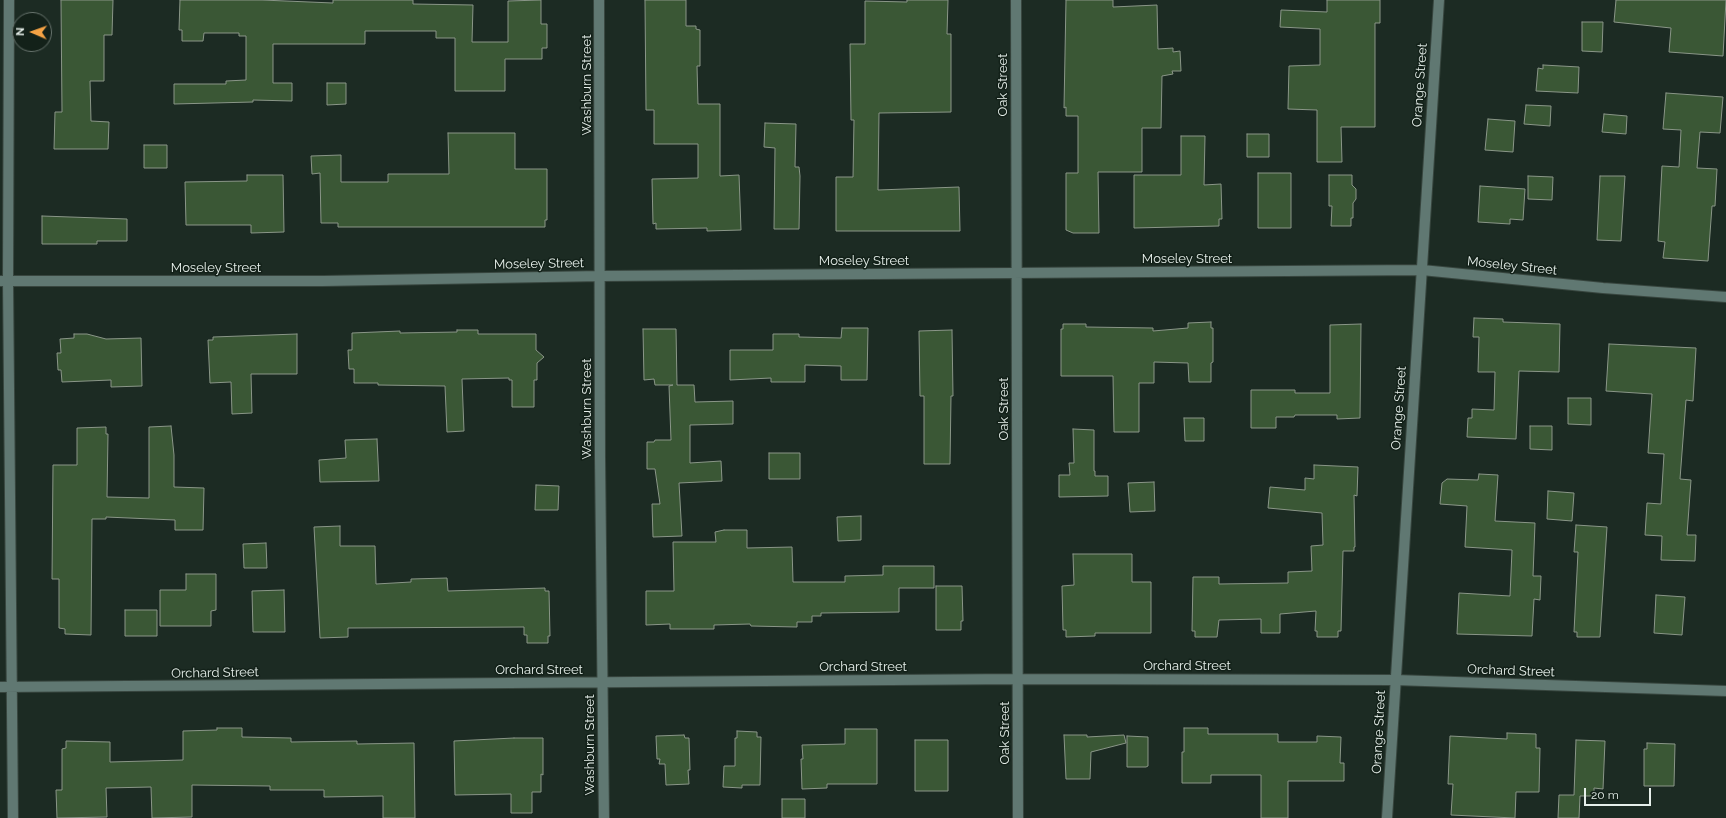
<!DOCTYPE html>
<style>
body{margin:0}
#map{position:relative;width:1726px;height:818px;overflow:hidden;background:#1c2b23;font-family:Raleway,sans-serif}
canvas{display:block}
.north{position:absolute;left:12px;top:12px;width:40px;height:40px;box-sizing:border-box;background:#132119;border:1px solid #67736d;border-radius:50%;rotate:272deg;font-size:11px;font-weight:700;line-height:16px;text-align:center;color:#e6efea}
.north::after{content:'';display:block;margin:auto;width:14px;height:18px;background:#f5a345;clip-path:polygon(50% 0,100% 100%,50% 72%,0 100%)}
.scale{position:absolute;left:1584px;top:788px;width:67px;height:18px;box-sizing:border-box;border:2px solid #e6efea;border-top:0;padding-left:5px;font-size:12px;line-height:14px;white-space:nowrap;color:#e6efea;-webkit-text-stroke:3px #132119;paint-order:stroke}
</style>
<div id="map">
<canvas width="1726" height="818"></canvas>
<div class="north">N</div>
<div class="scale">20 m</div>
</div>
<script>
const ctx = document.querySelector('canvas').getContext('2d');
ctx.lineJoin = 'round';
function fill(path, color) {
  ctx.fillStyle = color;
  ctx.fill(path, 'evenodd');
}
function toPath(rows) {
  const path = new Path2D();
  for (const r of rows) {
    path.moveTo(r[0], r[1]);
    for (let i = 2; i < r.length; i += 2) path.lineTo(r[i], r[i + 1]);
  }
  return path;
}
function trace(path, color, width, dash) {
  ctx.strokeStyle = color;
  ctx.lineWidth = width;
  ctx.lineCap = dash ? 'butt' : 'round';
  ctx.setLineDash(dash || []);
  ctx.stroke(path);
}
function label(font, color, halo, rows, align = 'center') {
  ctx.font = font + ' Raleway,sans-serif';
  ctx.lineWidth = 3;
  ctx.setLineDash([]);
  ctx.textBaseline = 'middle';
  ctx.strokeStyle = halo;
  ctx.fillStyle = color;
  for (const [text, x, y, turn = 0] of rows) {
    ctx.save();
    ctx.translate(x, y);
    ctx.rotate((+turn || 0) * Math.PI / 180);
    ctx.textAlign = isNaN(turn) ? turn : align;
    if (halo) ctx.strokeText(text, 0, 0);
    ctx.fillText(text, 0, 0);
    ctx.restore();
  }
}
const building = toPath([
 [61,0,113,0,112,35,104,35,104,81,90,81,91,121,109,122,108,149,54,149,55,112,62,112,61,0],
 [180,0,262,0,333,3,333,0,413,0,413,4,473,5,472,42,508,42,508,1,541,0,541,24,547,24,547,48,542,48,542,59,505,59,505,91,455,91,455,38,436,38,436,31,365,31,365,44,273,44,273,83,292,83,292,101,253,100,253,102,174,104,174,84,226,84,226,81,246,80,246,36,239,36,239,33,204,33,203,41,182,41,182,30,179,30,180,0],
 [645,0,686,0,686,26,696,26,696,29,700,30,700,66,697,66,698,104,720,104,720,176,739,175,741,230,707,231,707,228,656,229,656,223,653,224,652,179,698,178,698,144,654,144,654,110,646,110,645,0],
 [907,0,948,0,947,34,951,34,951,112,879,113,878,190,959,187,960,231,836,231,836,177,853,177,854,120,851,120,850,44,865,44,865,1,907,2,907,0],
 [1066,0,1113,0,1113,7,1157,5,1158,49,1173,48,1173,52,1180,51,1181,71,1172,71,1173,74,1162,76,1161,128,1142,128,1142,172,1098,172,1099,233,1073,233,1066,230,1066,173,1078,173,1078,116,1066,116,1066,107,1064,108,1066,0],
 [1327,0,1380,0,1380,23,1375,23,1375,127,1341,127,1342,162,1317,162,1317,110,1288,109,1289,66,1320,65,1320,29,1280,27,1281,10,1327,12,1327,0],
 [1616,0,1726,0,1723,56,1669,52,1671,28,1614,22,1616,0],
 [1582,22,1603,22,1602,52,1582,51,1582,22],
 [1543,65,1579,67,1578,93,1536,91,1538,68,1543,69,1543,65],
 [327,83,346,83,346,104,327,105,327,83],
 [1666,93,1723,97,1720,133,1700,132,1697,168,1717,169,1715,206,1712,206,1708,261,1663,258,1665,242,1658,241,1662,166,1679,167,1681,130,1663,129,1666,93],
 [1526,105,1551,106,1550,126,1524,124,1526,105],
 [1604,114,1627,116,1626,134,1602,132,1604,114],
 [1488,119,1515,121,1513,152,1485,150,1488,119],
 [765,123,796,124,795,167,799,167,800,176,799,229,774,229,775,148,764,147,765,123],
 [448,133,515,133,515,169,547,169,547,220,545,220,545,227,338,227,338,223,321,223,320,173,312,174,311,156,341,155,341,182,388,182,388,174,449,174,448,133],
 [1247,134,1269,134,1269,157,1247,157,1247,134],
 [1181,136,1205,136,1204,185,1221,184,1222,219,1219,219,1219,226,1134,228,1134,175,1181,175,1181,136],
 [144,145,167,145,167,168,144,168,144,145],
 [1258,173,1291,173,1291,228,1258,228,1258,173],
 [247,175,283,175,284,232,251,233,251,225,186,225,185,182,247,181,247,175],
 [1329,175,1352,175,1352,185,1356,189,1356,199,1353,203,1353,218,1351,218,1351,226,1331,226,1332,206,1329,206,1329,175],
 [1528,176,1553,177,1552,200,1528,199,1528,176],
 [1600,176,1625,176,1621,241,1597,240,1600,176],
 [1480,186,1525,189,1523,220,1510,219,1510,224,1478,222,1480,186],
 [42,216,127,219,127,241,97,241,97,244,42,244,42,216],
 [1474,318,1503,319,1503,322,1560,324,1559,372,1519,371,1516,439,1467,437,1468,418,1472,418,1472,409,1494,410,1495,372,1478,372,1479,337,1473,337,1474,318],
 [1211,322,1211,328,1213,328,1213,362,1211,363,1211,382,1189,382,1188,363,1154,362,1154,383,1139,383,1139,432,1114,432,1113,376,1061,376,1061,329,1063,329,1063,324,1086,324,1086,327,1153,328,1153,331,1188,328,1188,323,1211,322],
 [1361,324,1360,418,1337,419,1337,415,1295,415,1294,417,1276,417,1276,428,1251,428,1251,390,1295,390,1295,393,1330,393,1330,325,1361,324],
 [842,328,868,328,867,380,841,380,841,366,805,365,805,382,771,382,771,378,730,380,730,350,773,350,773,334,799,334,799,337,841,338,842,328],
 [643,329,676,329,677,385,694,385,695,402,733,401,733,424,690,425,690,463,721,461,722,481,679,483,682,536,653,537,652,504,660,504,655,469,647,469,647,442,654,442,655,440,671,440,669,386,673,385,655,385,654,379,644,380,643,329],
 [457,330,478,330,478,334,536,334,536,350,544,357,537,363,537,380,534,380,534,407,512,407,512,380,509,380,509,378,462,379,464,431,447,432,445,386,378,385,378,383,354,383,354,369,349,369,348,350,352,350,352,333,400,331,400,333,457,332,457,330],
 [952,330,953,396,951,396,950,464,924,464,924,396,920,396,919,331,952,330],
 [74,334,87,334,106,339,141,338,142,386,111,387,111,380,62,382,61,370,58,370,57,353,61,353,60,339,74,338,74,334],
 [297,334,297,374,251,374,252,413,232,414,231,382,210,383,208,340,213,340,213,337,297,334],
 [1609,344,1696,348,1693,401,1686,400,1680,479,1691,480,1687,535,1696,535,1695,561,1661,560,1662,536,1645,535,1647,503,1661,504,1664,454,1648,453,1652,394,1606,391,1609,344],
 [1568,398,1591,398,1591,425,1568,424,1568,398],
 [1184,418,1204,418,1204,441,1185,441,1184,418],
 [171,426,174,455,174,487,204,488,203,530,175,530,175,520,106,517,106,519,92,519,91,635,65,634,65,629,59,628,59,579,52,579,53,465,77,465,77,428,106,427,106,434,108,434,107,497,149,498,149,427,171,426],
 [1530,426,1552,426,1552,450,1530,449,1530,426],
 [1073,429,1094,430,1094,471,1095,471,1095,476,1108,476,1108,496,1059,497,1059,475,1070,475,1069,463,1074,463,1073,429],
 [377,439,379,481,320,482,319,460,346,458,345,440,377,439],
 [769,453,800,453,800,479,769,479,769,453],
 [1314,465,1358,467,1357,496,1354,495,1355,547,1354,547,1354,551,1343,551,1341,631,1338,631,1338,637,1317,637,1317,631,1315,631,1316,611,1280,614,1280,633,1261,633,1261,619,1219,620,1217,637,1195,637,1195,631,1192,631,1193,577,1219,577,1219,584,1288,583,1288,572,1312,571,1311,546,1323,545,1322,513,1268,508,1270,487,1305,490,1305,478,1314,479,1314,465],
 [1479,474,1498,475,1495,521,1535,523,1533,576,1541,576,1540,600,1534,599,1532,636,1457,634,1459,593,1510,596,1512,550,1465,547,1467,506,1440,504,1442,483,1447,479,1478,480,1479,474],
 [1154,482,1155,511,1130,512,1128,483,1154,482],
 [536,485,559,486,558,510,535,510,536,485],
 [1548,491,1574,493,1572,521,1547,519,1548,491],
 [861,516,861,540,838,541,837,517,861,516],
 [1576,525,1607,527,1600,637,1577,637,1577,632,1574,632,1578,552,1574,552,1576,525],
 [340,526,340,546,375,546,376,584,411,582,411,579,447,578,448,591,545,588,545,591,549,591,550,636,548,636,548,643,527,643,527,635,524,635,524,627,348,628,348,637,320,638,314,527,340,526],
 [724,530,747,530,747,548,792,547,793,582,845,582,845,576,883,575,883,566,934,566,934,588,899,588,899,612,821,613,821,616,812,616,812,622,797,622,797,627,751,626,750,624,714,625,714,629,670,629,670,624,646,625,646,591,674,591,673,542,716,542,715,532,724,530],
 [266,543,267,568,244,568,243,544,266,543],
 [1073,554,1132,554,1132,582,1151,582,1151,633,1095,633,1095,636,1066,637,1066,630,1063,630,1062,586,1074,585,1073,554],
 [186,574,216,574,216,610,211,611,211,626,160,626,160,590,186,590,186,574],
 [936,586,962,586,963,621,961,621,961,630,936,630,936,586],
 [284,590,285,632,253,632,252,591,284,590],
 [1656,595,1685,597,1682,635,1654,633,1656,595],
 [125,610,157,610,157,636,125,636,125,610],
 [217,728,242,728,242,737,291,738,291,742,357,741,357,744,414,743,415,818,383,818,383,796,324,797,324,790,270,790,270,786,192,785,192,817,152,818,151,787,106,788,107,817,57,818,56,790,62,790,62,749,66,748,66,741,110,742,110,762,183,760,183,731,217,730,217,728],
 [1184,728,1208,728,1208,734,1278,734,1278,742,1317,742,1317,736,1341,737,1340,763,1344,763,1344,781,1288,781,1288,818,1261,818,1261,775,1211,775,1211,783,1182,783,1182,752,1184,752,1184,728],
 [845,729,877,729,877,784,827,784,827,788,802,789,801,759,803,759,802,745,845,744,845,729],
 [737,731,757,732,757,737,761,737,760,785,742,785,742,788,723,787,724,766,735,766,735,738,737,738,737,731],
 [1507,733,1536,734,1536,748,1540,748,1539,792,1516,792,1515,818,1451,815,1453,784,1448,784,1450,736,1507,739,1507,733],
 [684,735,685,738,689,738,690,770,688,770,689,784,666,785,665,764,659,764,660,759,657,759,656,736,684,735],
 [1064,735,1087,735,1087,737,1124,735,1126,743,1091,752,1090,779,1066,779,1064,735],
 [1127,736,1148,737,1148,766,1146,767,1127,767,1127,736],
 [514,738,543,738,543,775,541,774,541,792,532,792,532,813,511,813,511,794,455,795,454,741,514,738],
 [915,740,948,740,948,791,915,791,915,740],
 [1576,740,1605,741,1603,789,1594,788,1594,796,1580,796,1579,818,1558,818,1559,795,1574,795,1576,740],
 [1647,743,1675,744,1674,786,1644,786,1644,749,1647,749,1647,743],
 [782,799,805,799,805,818,782,818,782,799]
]);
fill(building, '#3a5735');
trace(building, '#8a9688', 1);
const minor = toPath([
 [9,0,8,281,13,818],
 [599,0,600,457,604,818],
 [1016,0,1018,818],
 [0,281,323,281,601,276,1422,270,1603,288,1726,297],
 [0,687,1018,679,1395,680,1726,691],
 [1387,818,1439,0]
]);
trace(minor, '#38463f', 12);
trace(minor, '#607872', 10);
label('13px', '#e6efea', '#132119', [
 ["Washburn Street",587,85,-90],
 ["Oak Street",1003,85,-90],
 ["Orange Street",1420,85,-86],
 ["Moseley Street",1187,259],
 ["Moseley Street",864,261],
 ["Moseley Street",539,264,-1],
 ["Moseley Street",1512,266,6],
 ["Moseley Street",216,268],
 ["Orange Street",1399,408,-86],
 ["Washburn Street",587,409,-90],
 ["Oak Street",1004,409,-90],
 ["Orchard Street",1187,666],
 ["Orchard Street",863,667],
 ["Orchard Street",539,670],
 ["Orchard Street",1511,671,2],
 ["Orchard Street",215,673,-1],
 ["Orange Street",1379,732,-87],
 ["Oak Street",1005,733,-90],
 ["Washburn Street",590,745,-90]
]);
</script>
